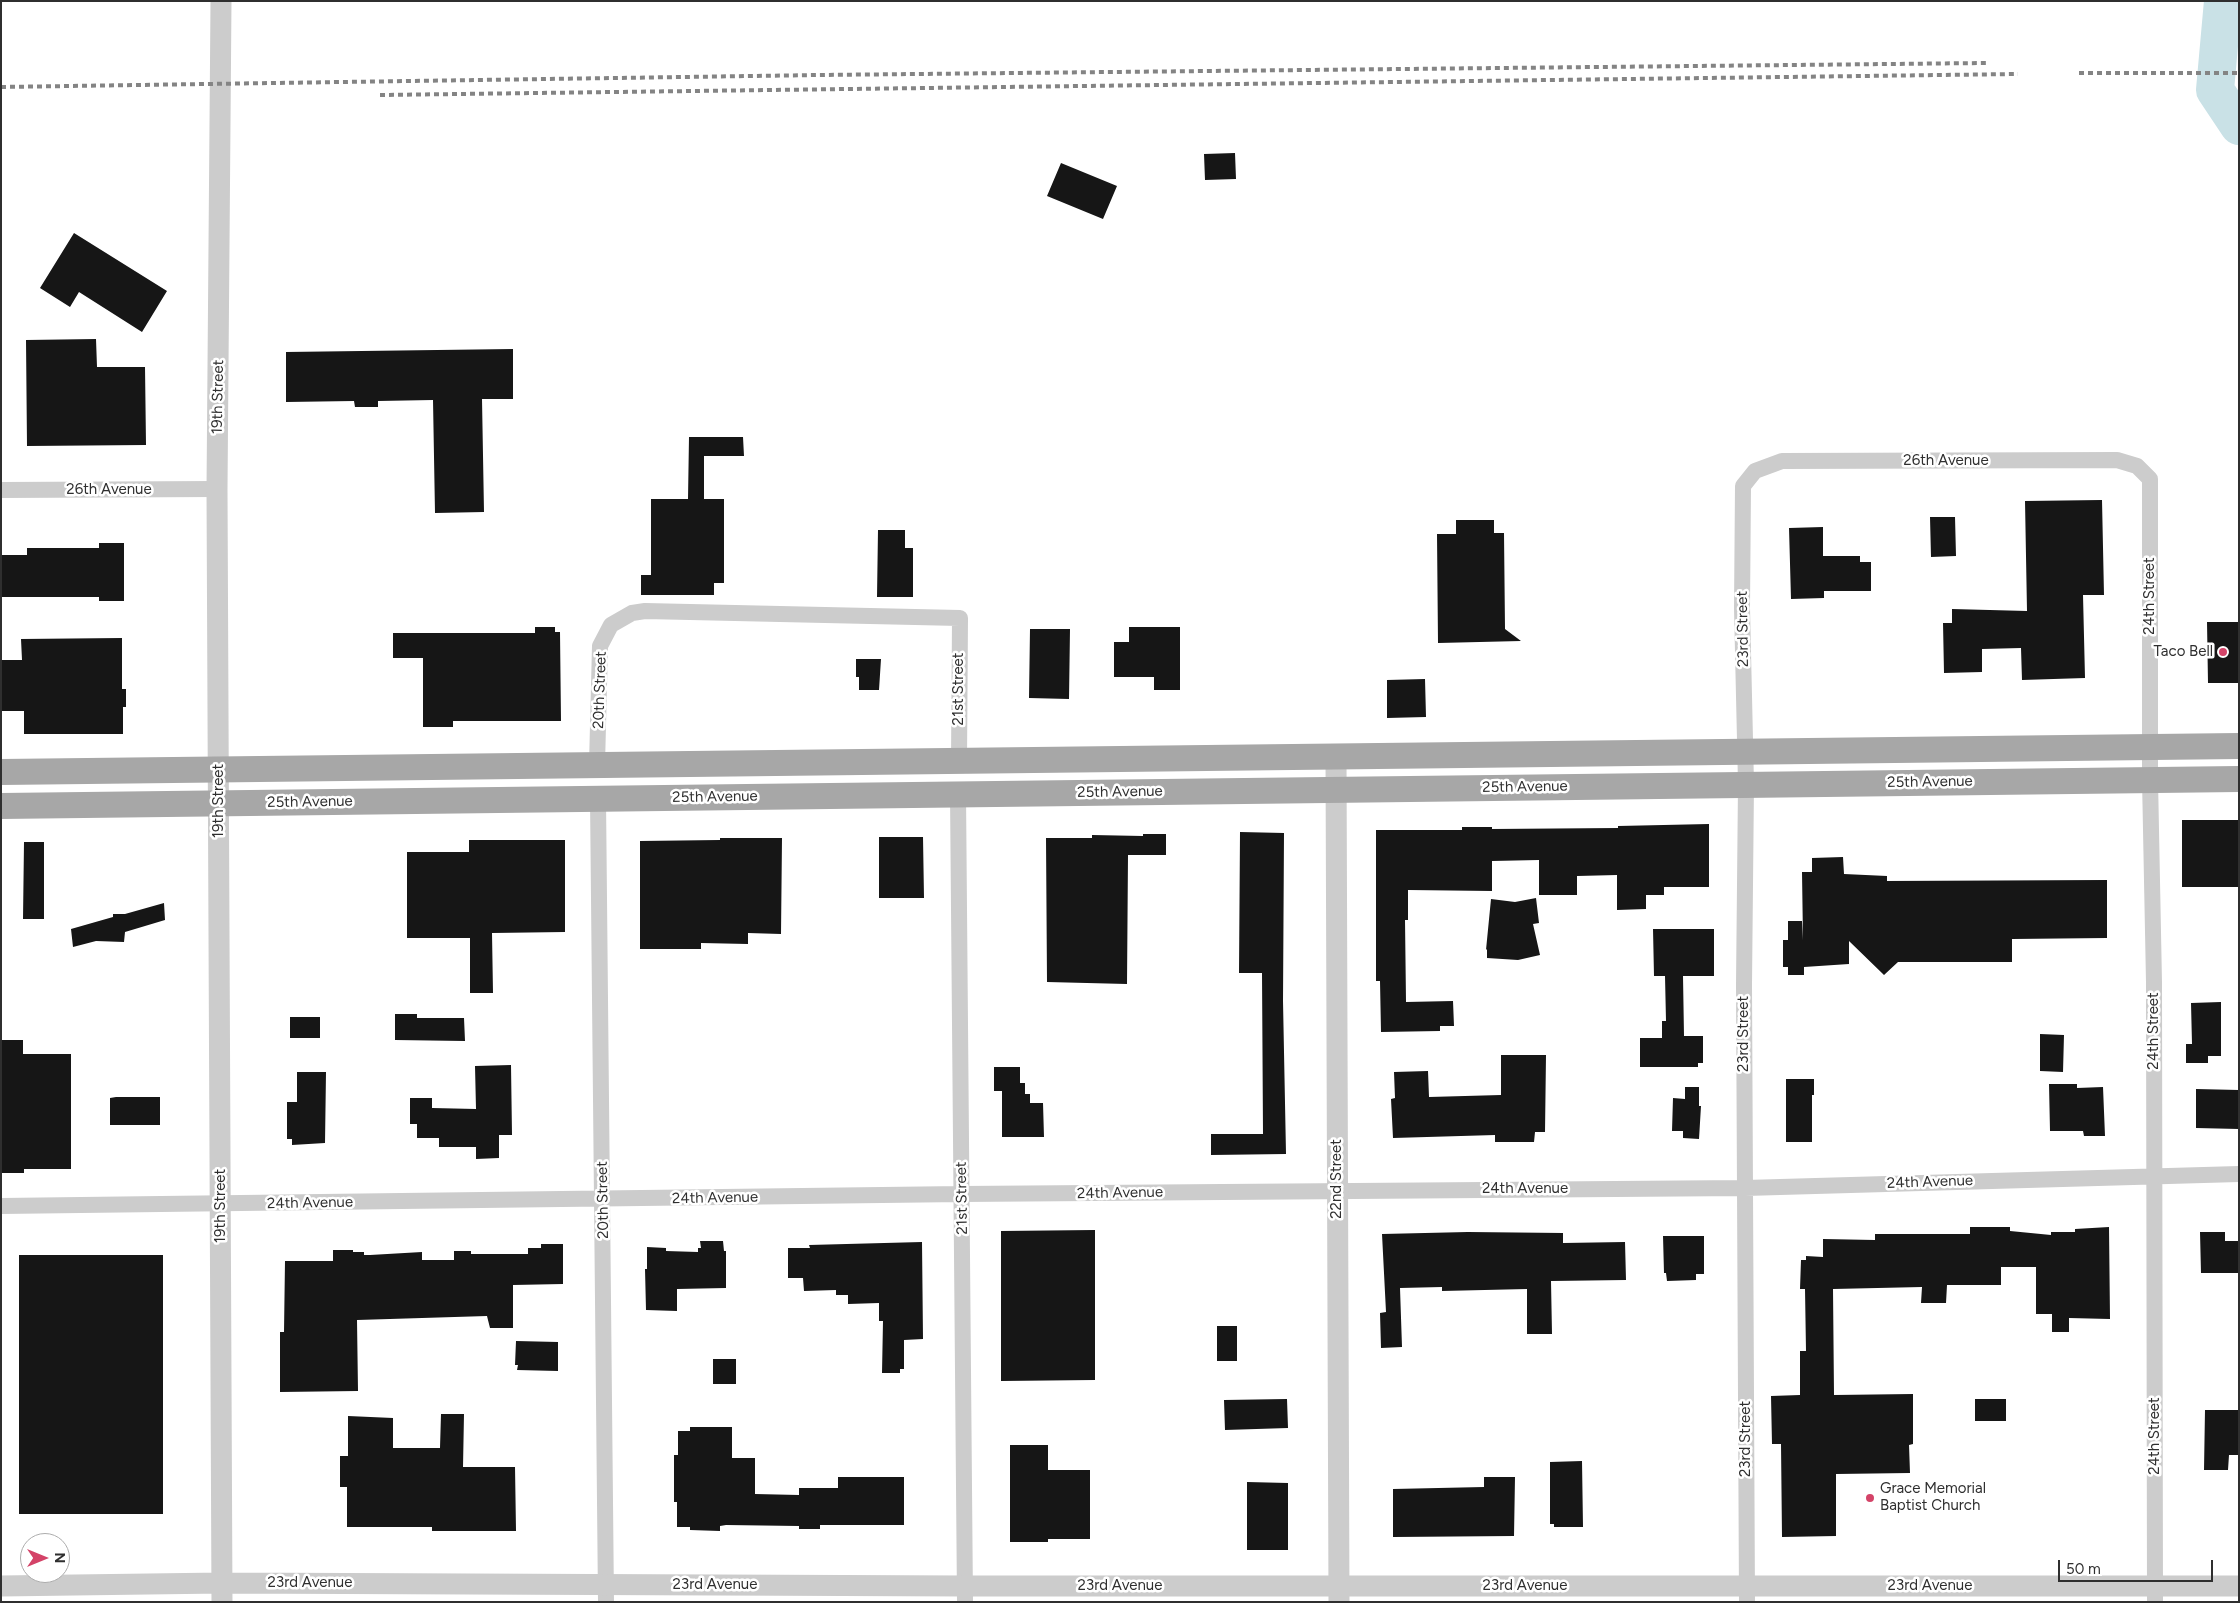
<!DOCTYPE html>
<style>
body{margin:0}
#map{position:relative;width:2240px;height:1603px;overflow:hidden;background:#fff;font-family:Figtree,sans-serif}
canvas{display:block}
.frame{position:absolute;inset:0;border:2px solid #2f2f2f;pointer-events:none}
.north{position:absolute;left:20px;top:1533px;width:50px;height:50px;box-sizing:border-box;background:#fff;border:1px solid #acacac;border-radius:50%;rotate:90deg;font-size:14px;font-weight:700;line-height:20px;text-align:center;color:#2f2f2f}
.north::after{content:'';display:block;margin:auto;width:18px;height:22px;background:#d44368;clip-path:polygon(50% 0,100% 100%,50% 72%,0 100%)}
.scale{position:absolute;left:2058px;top:1560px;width:155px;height:22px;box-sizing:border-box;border:2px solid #2f2f2f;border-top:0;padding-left:6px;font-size:15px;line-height:18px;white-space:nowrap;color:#2f2f2f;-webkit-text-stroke:4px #fff;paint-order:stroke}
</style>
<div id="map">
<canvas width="2240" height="1603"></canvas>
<div class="frame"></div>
<div class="north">N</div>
<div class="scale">50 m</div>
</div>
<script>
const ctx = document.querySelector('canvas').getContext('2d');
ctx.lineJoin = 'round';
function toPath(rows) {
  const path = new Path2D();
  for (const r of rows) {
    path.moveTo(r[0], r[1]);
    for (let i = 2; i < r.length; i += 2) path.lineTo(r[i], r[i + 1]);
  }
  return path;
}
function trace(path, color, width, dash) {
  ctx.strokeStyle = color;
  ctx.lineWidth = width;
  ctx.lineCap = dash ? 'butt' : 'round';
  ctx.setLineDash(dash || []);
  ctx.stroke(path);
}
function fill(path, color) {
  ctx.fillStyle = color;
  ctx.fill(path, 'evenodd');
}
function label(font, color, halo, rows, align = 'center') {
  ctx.font = font + ' Figtree,sans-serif';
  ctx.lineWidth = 5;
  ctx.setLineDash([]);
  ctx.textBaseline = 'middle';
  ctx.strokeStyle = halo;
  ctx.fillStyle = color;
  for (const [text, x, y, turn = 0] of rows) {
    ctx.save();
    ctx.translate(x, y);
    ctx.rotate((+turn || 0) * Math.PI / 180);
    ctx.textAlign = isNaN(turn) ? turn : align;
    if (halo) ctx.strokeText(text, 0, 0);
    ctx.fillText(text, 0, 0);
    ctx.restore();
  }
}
trace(toPath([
 [2223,1,2215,90,2239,126]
]), '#c9e1e6', 38);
fill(toPath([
 [1235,153,1236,179,1205,180,1204,154],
 [1061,163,1117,186,1103,219,1047,196],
 [74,233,167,291,142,332,79,292,70,307,40,288],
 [96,339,97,367,145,367,146,445,27,446,26,340],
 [513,349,513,399,482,399,484,512,435,513,433,400,378,401,378,407,355,407,354,401,286,402,286,352],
 [689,437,743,437,744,456,704,456,704,499,724,499,724,583,714,583,714,595,641,595,641,575,651,575,651,499,688,499],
 [2102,500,2104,595,2083,595,2085,678,2022,680,2021,648,1982,649,1982,672,1944,673,1943,623,1952,623,1952,609,2027,611,2025,501],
 [1930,517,1955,517,1956,556,1931,557],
 [1456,520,1494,520,1494,533,1504,533,1505,629,1521,641,1438,643,1437,534,1456,534],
 [1823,527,1823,556,1860,556,1860,562,1871,562,1871,591,1824,591,1824,598,1791,599,1789,528],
 [878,530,905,530,905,548,913,548,913,597,877,597],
 [99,543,124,543,124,601,99,601,99,597,1,597,1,555,27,555,27,548,99,548],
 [2207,622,2239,622,2239,683,2208,683],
 [535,627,555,627,555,632,560,632,561,721,453,721,453,727,423,727,423,658,393,658,393,633,535,633],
 [1129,627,1180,627,1180,690,1154,690,1154,677,1114,677,1114,642,1129,642],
 [1030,629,1070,629,1069,699,1029,698],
 [122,638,122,689,126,689,126,707,123,707,123,734,24,734,24,711,1,711,1,660,22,660,21,639],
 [856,659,881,659,879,690,859,690,859,677,856,677],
 [1425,679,1426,717,1387,718,1387,680],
 [2182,820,2239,820,2239,887,2182,887],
 [1709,824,1709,887,1664,887,1664,895,1646,895,1646,909,1617,910,1617,875,1577,876,1577,895,1539,895,1539,860,1492,861,1492,891,1408,890,1408,920,1405,920,1406,1002,1453,1001,1454,1026,1440,1026,1440,1031,1381,1032,1380,981,1376,981,1376,830,1462,830,1462,827,1492,827,1492,829,1618,828,1618,826],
 [1240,832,1284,833,1283,1001,1286,1154,1211,1155,1211,1134,1263,1134,1262,973,1239,973],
 [1143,834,1166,834,1166,855,1128,855,1127,984,1047,982,1046,838,1092,838,1092,835,1143,836],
 [879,837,923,837,924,898,879,898],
 [720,838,782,838,781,934,748,933,748,944,701,943,701,949,640,949,640,841,720,840],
 [469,840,565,840,565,932,492,933,493,993,470,993,470,938,407,938,407,852,469,852],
 [24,842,44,842,44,919,23,919],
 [1843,857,1844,874,1887,876,1887,881,2107,880,2107,938,2012,939,2012,962,1898,962,1884,975,1849,941,1849,964,1804,967,1804,975,1788,975,1788,967,1783,967,1783,940,1788,940,1788,921,1802,921,1803,940,1802,872,1812,872,1812,858],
 [1536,898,1539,923,1533,924,1540,955,1518,960,1487,958,1487,949,1486,950,1491,899,1515,902],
 [164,903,165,920,125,932,124,942,96,941,73,947,71,929,113,917,113,914,125,914],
 [1653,929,1714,929,1714,976,1683,976,1684,1036,1703,1036,1703,1063,1698,1063,1698,1067,1640,1067,1640,1038,1662,1038,1662,1021,1666,1021,1665,976,1654,976],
 [2221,1002,2221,1056,2208,1056,2208,1063,2186,1063,2186,1044,2192,1044,2191,1003],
 [395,1014,417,1014,417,1018,464,1018,465,1041,395,1040],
 [290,1017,320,1017,320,1038,290,1038],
 [2040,1034,2064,1035,2063,1072,2040,1071],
 [1,1040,23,1040,23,1054,71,1054,71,1169,24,1169,24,1173,1,1173],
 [1501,1055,1546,1055,1545,1132,1535,1132,1534,1142,1495,1142,1495,1135,1393,1138,1391,1099,1395,1098,1394,1072,1428,1071,1429,1097,1501,1095],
 [511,1065,512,1135,499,1135,499,1158,476,1159,476,1147,439,1147,439,1138,417,1138,417,1124,410,1124,410,1098,432,1098,432,1108,476,1109,475,1066],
 [994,1067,1020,1067,1020,1083,1025,1083,1025,1094,1030,1094,1030,1103,1043,1103,1044,1137,1002,1137,1002,1091,994,1091],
 [297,1072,326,1072,325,1143,292,1145,292,1139,287,1139,287,1102,297,1102],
 [1786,1079,1814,1079,1814,1095,1812,1095,1812,1142,1786,1142],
 [2049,1084,2077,1084,2077,1088,2103,1087,2105,1136,2084,1136,2083,1131,2050,1131],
 [1685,1087,1699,1087,1699,1106,1701,1106,1699,1139,1683,1138,1683,1131,1672,1131,1673,1098,1685,1099],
 [2196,1089,2239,1090,2239,1129,2196,1128],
 [116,1097,160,1097,160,1125,110,1125,110,1098],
 [1970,1227,2010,1227,2010,1231,2051,1235,2051,1232,2075,1232,2075,1229,2109,1227,2110,1319,2069,1318,2069,1332,2052,1332,2052,1314,2036,1314,2036,1267,2001,1267,2001,1285,1947,1285,1946,1303,1921,1303,1922,1287,1833,1289,1834,1395,1913,1394,1913,1444,1909,1445,1910,1473,1836,1474,1836,1536,1782,1537,1781,1444,1772,1444,1771,1396,1800,1395,1800,1351,1806,1351,1805,1289,1800,1289,1801,1260,1806,1260,1806,1256,1823,1257,1823,1239,1875,1240,1875,1234,1970,1234],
 [1095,1230,1095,1380,1001,1381,1001,1231],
 [1468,1232,1563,1233,1563,1243,1625,1242,1626,1280,1551,1281,1552,1334,1527,1334,1527,1289,1442,1291,1442,1287,1400,1288,1402,1347,1381,1348,1380,1313,1386,1312,1382,1234],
 [2200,1232,2225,1232,2225,1241,2239,1241,2239,1273,2201,1273],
 [1663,1236,1704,1236,1704,1274,1696,1274,1696,1280,1667,1281,1666,1273,1664,1273],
 [700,1241,723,1241,724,1251,726,1251,726,1288,677,1289,677,1311,646,1310,645,1269,647,1269,647,1247,666,1248,666,1251,698,1252,698,1248,701,1248],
 [922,1242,923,1339,904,1340,904,1369,900,1369,900,1373,882,1373,883,1321,879,1321,879,1303,848,1304,848,1295,836,1295,836,1290,804,1291,803,1278,788,1278,788,1248,810,1248,809,1245],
 [541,1244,563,1244,563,1284,513,1285,513,1328,490,1328,487,1316,357,1320,358,1391,280,1392,280,1332,284,1332,285,1261,333,1261,333,1250,353,1250,353,1252,364,1252,364,1255,370,1255,422,1252,422,1260,454,1260,454,1251,471,1251,471,1254,528,1254,528,1248,541,1248],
 [19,1255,163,1255,163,1514,19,1514],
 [1217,1326,1237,1326,1237,1361,1217,1361],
 [516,1341,558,1342,558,1371,517,1370,518,1365,515,1365],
 [713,1359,736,1359,736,1384,713,1384],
 [1287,1399,1288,1428,1225,1430,1224,1400],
 [1975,1399,2006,1399,2006,1421,1975,1421],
 [2205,1410,2239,1410,2239,1455,2229,1455,2228,1470,2204,1470],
 [441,1414,464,1414,463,1467,515,1467,516,1531,432,1531,432,1527,347,1527,347,1487,340,1487,340,1456,348,1456,348,1416,393,1418,393,1448,440,1448],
 [690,1427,732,1427,732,1458,755,1458,755,1494,799,1495,799,1488,838,1488,838,1477,904,1477,904,1525,820,1525,820,1529,799,1529,799,1526,726,1525,720,1526,720,1531,690,1530,690,1527,677,1527,677,1502,674,1502,674,1455,678,1455,678,1431,690,1431],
 [1010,1445,1048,1445,1048,1470,1090,1470,1090,1539,1048,1539,1048,1542,1010,1542],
 [1582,1461,1583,1527,1554,1527,1554,1524,1550,1524,1550,1462],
 [1484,1477,1515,1477,1514,1536,1393,1537,1393,1489,1484,1487],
 [1247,1482,1288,1483,1288,1550,1247,1550]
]), '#161616');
trace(toPath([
 [1,490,217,489],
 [597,765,600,646,611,625,632,613,645,611,960,618,959,761],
 [958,793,965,1602],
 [598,798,606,1602],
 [1,1206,962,1194,1745,1188,2239,1174],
 [1747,1602,1744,985,1746,784,1742,608,1743,486,1755,471,1782,461,2117,460,2137,466,2150,479,2150,779,2154,982,2155,1602]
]), '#ccc', 16);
trace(toPath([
 [221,1,217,489,222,1602],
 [1336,756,1339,1602],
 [1,1586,222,1583,965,1586,2239,1586]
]), '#ccc', 21);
trace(toPath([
 [1,772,2239,746],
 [1,806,2239,779]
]), '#a7a7a7', 26);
trace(toPath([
 [2079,73,2239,73],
 [1,87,819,75,1986,63],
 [380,95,2018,74]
]), '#848484', 4, [5, 4]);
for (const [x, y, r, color] of [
 [2223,652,5,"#d44368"],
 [1870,1498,5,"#d44368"]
]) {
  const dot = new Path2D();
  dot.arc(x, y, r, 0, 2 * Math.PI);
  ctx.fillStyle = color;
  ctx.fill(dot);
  trace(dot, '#fff', 2);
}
label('15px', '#2f2f2f', '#fff', [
 ["19th Street",218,397,-89],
 ["26th Avenue",1946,461],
 ["26th Avenue",109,490],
 ["24th Street",2150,596,-90],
 ["23rd Street",1743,629,-91],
 ["21st Street",959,689,-90],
 ["20th Street",600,690,-88],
 ["25th Avenue",1930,782,-1],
 ["25th Avenue",1525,787,-1],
 ["25th Avenue",1120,792,-1],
 ["25th Avenue",715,797,-1],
 ["19th Street",219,801,-90],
 ["25th Avenue",310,802,-1],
 ["24th Street",2154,1031,-90],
 ["23rd Street",1744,1034,-90],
 ["22nd Street",1337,1179,-90],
 ["24th Avenue",1930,1182,-2],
 ["24th Avenue",1525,1189],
 ["24th Avenue",1120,1193,-1],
 ["24th Avenue",715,1198,-1],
 ["21st Street",962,1198,-91],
 ["20th Street",603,1200,-91],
 ["24th Avenue",310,1203,-1],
 ["19th Street",221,1206,-90],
 ["24th Street",2155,1436,-90],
 ["23rd Street",1746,1439,-90],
 ["23rd Avenue",310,1583],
 ["23rd Avenue",715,1585],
 ["23rd Avenue",1120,1586],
 ["23rd Avenue",1525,1586],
 ["23rd Avenue",1930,1586]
]);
label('15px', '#2f2f2f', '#fff', [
 ["Taco Bell",2213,652],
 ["Grace Memorial",1880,1489,"left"],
 ["Baptist Church",1880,1506,"left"]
], 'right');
</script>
